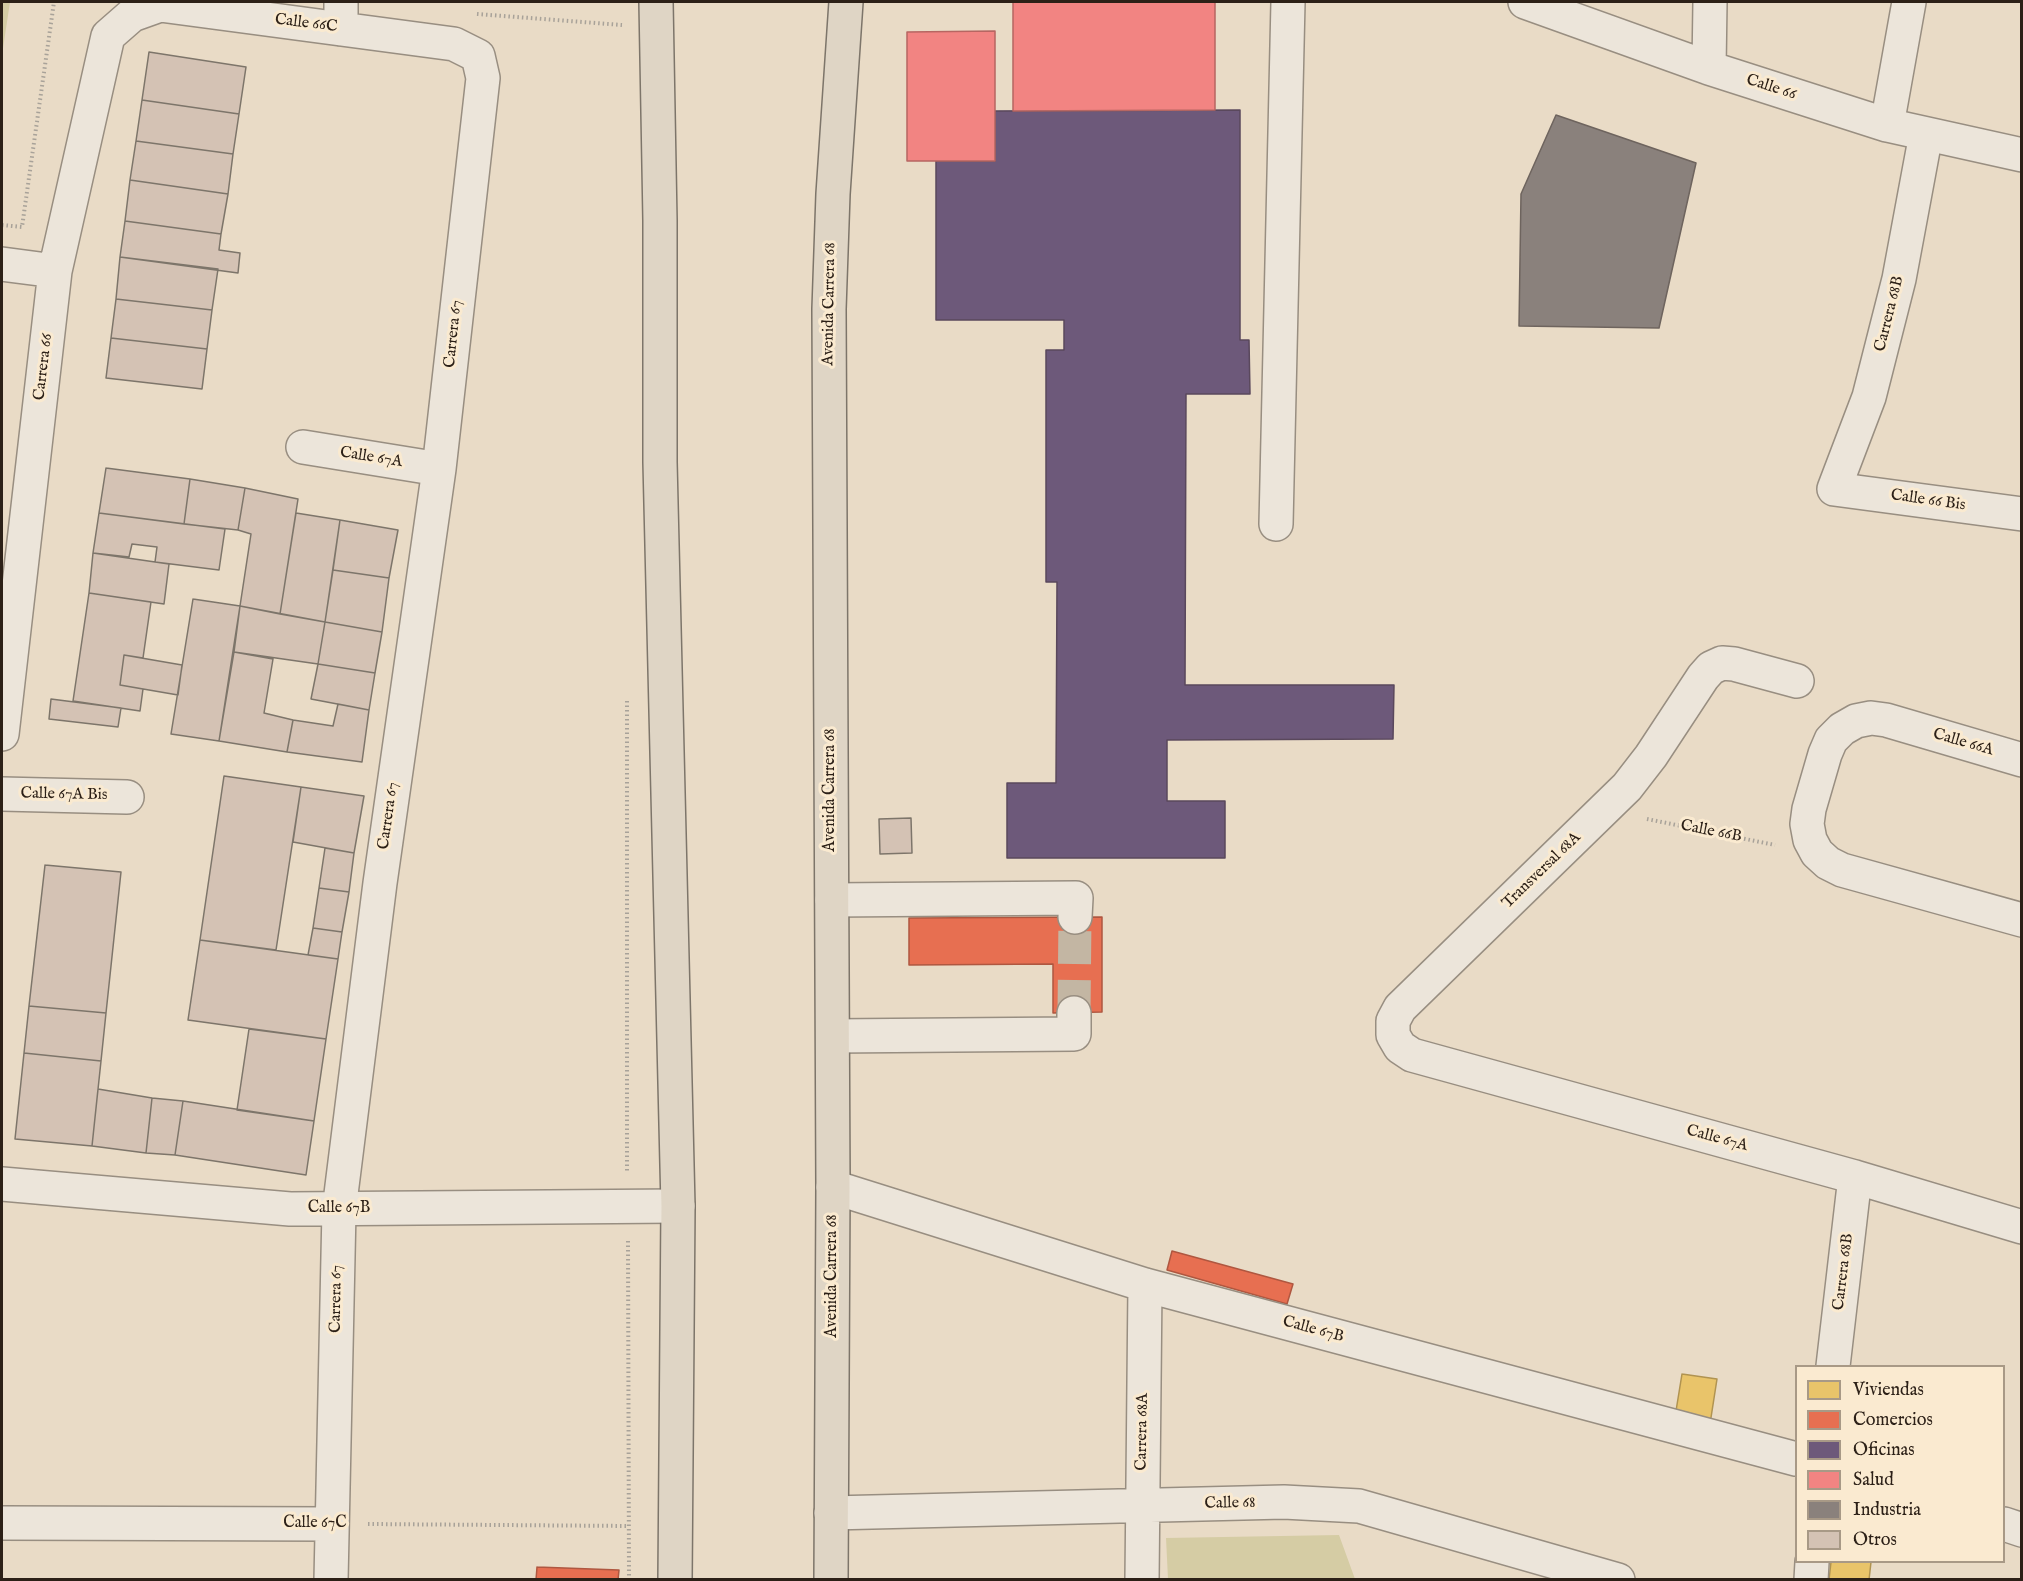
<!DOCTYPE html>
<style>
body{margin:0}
#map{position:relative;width:2023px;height:1581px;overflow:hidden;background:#e9dbc6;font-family:"IM FELL English",serif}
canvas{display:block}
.frame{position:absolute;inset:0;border:3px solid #2c2017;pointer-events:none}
.legend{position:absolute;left:1795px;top:1365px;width:210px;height:198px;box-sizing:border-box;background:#faead0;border:2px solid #a89986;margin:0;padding:8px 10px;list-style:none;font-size:18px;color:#2c2017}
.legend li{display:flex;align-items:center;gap:12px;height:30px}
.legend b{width:30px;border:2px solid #a89986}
</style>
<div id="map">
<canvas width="2023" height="1581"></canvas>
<div class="frame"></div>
<ul class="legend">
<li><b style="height:16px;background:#e9c46a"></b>Viviendas</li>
<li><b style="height:16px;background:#e76f51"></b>Comercios</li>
<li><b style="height:16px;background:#6d597a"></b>Oficinas</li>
<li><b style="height:16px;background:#f28482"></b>Salud</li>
<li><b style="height:16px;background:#8a817c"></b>Industria</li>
<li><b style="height:16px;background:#d4c2b4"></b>Otros</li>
</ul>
</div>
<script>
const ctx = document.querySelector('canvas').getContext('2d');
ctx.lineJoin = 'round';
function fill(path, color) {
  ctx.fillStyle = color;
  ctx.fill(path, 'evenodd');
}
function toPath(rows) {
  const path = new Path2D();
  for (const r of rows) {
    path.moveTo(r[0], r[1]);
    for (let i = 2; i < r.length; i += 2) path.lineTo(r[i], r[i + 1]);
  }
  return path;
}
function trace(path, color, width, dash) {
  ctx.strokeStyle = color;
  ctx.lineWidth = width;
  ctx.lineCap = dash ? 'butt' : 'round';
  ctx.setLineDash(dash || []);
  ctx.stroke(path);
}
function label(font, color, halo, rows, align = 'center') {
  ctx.font = font + ' "IM FELL English",serif';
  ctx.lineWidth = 6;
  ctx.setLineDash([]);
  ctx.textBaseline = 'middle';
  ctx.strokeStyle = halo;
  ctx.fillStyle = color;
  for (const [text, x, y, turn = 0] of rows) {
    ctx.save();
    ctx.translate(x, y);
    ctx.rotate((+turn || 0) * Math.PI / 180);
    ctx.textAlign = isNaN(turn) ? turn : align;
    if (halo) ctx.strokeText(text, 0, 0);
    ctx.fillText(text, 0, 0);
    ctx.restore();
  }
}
fill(toPath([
 [2,2,10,2,2,55],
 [1339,1535,1355,1579,1168,1579,1166,1538]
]), '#d5cca4');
const homes = toPath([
 [1682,1374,1717,1379,1710,1424,1675,1417,1682,1374],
 [1831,1562,1871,1562,1869,1580,1829,1580,1831,1562]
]);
fill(homes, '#e9c46a');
trace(homes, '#b09351', 1.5);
const shops = toPath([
 [1102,917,1102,1012,1053,1013,1053,964,909,965,909,918,1102,917],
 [1172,1251,1293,1284,1287,1304,1167,1270,1172,1251],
 [537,1567,619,1570,618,1580,536,1580,537,1567]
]);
fill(shops, '#e76f51');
trace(shops, '#af5740', 1.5);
const offices = toPath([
 [1240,110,1240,340,1249,340,1250,394,1186,394,1185,685,1394,685,1393,739,1167,740,1167,801,1225,801,1225,858,1007,858,1007,783,1056,783,1057,582,1046,582,1046,350,1064,350,1064,320,936,320,936,161,995,161,995,111,1240,110]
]);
fill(offices, '#6d597a');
trace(offices, '#5a485c', 1.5);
const health = toPath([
 [1013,2,1215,2,1215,110,1013,111,1013,2],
 [995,31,995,161,907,161,907,32,995,31]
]);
fill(health, '#f28482');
trace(health, '#b76662', 1.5);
const industry = toPath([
 [1556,115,1696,163,1659,328,1519,326,1521,194,1556,115]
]);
fill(industry, '#8a817c');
trace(industry, '#6e645e', 1.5);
const building = toPath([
 [149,52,246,67,239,114,142,100,149,52],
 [142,100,239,114,233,154,136,141,142,100],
 [136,141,233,154,228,194,130,180,136,141],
 [130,180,228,194,221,234,125,221,130,180],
 [125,221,221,234,219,250,240,253,238,273,120,257,125,221],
 [120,257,218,269,212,310,116,299,120,257],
 [116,299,212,310,207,349,111,338,116,299],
 [111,338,207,349,202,389,106,378,111,338],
 [106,468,190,479,184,524,99,513,106,468],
 [190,479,245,488,238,530,184,524,190,479],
 [245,488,298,499,280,614,240,606,251,534,238,530,245,488],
 [99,513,225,529,219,570,155,562,157,547,132,544,129,557,93,553,99,513],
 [296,513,340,520,325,622,280,614,296,513],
 [340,520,398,530,389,578,333,570,340,520],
 [93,553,169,564,164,604,89,593,93,553],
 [333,570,389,578,382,632,325,622,333,570],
 [89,593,151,602,143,658,124,655,120,685,143,689,140,711,73,701,89,593],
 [193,599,240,606,219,741,171,734,193,599],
 [240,606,325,622,318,664,234,652,240,606],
 [325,622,382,632,375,673,318,664,325,622],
 [234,652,273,659,264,713,293,720,287,752,219,741,234,652],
 [124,655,182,665,178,695,120,685,124,655],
 [318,664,375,673,369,710,311,699,318,664],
 [51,699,121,708,118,727,49,719,51,699],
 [338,704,369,710,362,762,287,752,293,720,333,726,338,704],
 [224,776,301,787,276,950,200,940,224,776],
 [301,787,364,796,354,853,293,842,301,787],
 [911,818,912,853,880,854,879,819,911,818],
 [325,848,354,853,349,892,319,888,325,848],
 [45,865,121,872,106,1013,29,1006,45,865],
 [319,888,349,892,342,932,313,928,319,888],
 [313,928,342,932,338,959,308,955,313,928],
 [200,940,338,959,326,1039,188,1020,200,940],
 [29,1006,106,1013,101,1061,24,1053,29,1006],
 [249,1029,326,1039,314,1121,237,1110,249,1029],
 [24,1053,101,1061,92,1146,15,1139,24,1053],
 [98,1089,152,1098,146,1153,92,1146,98,1089],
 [152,1098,183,1101,175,1155,146,1153,152,1098],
 [183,1101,314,1121,306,1175,175,1155,183,1101]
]);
fill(building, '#d4c2b4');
trace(building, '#7d756a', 1.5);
trace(toPath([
 [1074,1013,1075,917]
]), '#c3b6a3', 33, [33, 16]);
const minor = toPath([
 [1525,2,1709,68,1887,125,2022,155],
 [341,29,341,2],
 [1709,68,1710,2],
 [1887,125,1909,2],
 [1926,134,1899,279,1869,397,1834,489,2022,514],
 [2,264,55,271],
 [303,447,439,469],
 [1276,524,1288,2],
 [1797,681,1734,664,1722,663,1711,668,1703,677,1651,756,1627,787,1400,1008,1393,1021,1393,1035,1400,1047,1412,1055,1855,1177,2022,1227],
 [2,734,55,271,108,36,132,15,160,5,454,44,478,56,483,78,439,469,380,883,339,1210,331,1580],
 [2022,760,1886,720,1871,718,1856,721,1842,729,1831,740,1825,754,1809,809,1807,824,1810,840,1817,853,1828,863,1842,870,2022,920],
 [2,794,127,797],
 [832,900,1076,898,1075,917],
 [833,1036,1074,1034,1074,1013],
 [2,1184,290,1209,678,1206],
 [833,1187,1145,1285,1796,1459],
 [1833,1366,1855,1177],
 [831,1513,1284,1502,1359,1506,1618,1580],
 [2,1523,331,1524],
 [2004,1524,2022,1530],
 [1142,1580,1145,1285],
 [1811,1580,1812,1562]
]);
const major = toPath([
 [656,2,660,221,660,462,678,1206,675,1580],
 [831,1580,833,1187,829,309,833,194,846,2]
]);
trace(minor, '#988e81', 36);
trace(major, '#7d756a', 36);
trace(toPath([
 [477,14,622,25],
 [2,225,22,227,54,2],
 [627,701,627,1171],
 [1647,819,1775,845],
 [628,1241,629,1580],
 [368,1524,629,1526]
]), '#a8a299', 4, [1.5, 3]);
trace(minor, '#ece5da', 33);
trace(major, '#dfd5c5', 33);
label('16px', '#2c2017', '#faead0', [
 ["Calle 66C",306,24,7],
 ["Calle 66",1771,88,18],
 ["Avenida Carrera 68",830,304,-89],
 ["Carrera 68B",1890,314,-76],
 ["Carrera 67",454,334,-84],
 ["Carrera 66",44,367,-83],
 ["Calle 67A",371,458,9],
 ["Calle 66 Bis",1928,501,8],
 ["Calle 66A",1963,743,16],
 ["Avenida Carrera 68",831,790,-90],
 ["Calle 67A Bis",64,795,1],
 ["Carrera 67",389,816,-82],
 ["Calle 66B",1711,832,11],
 ["Transversal 68A",1542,871,-44],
 ["Calle 67A",1717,1139,15],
 ["Calle 67B",339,1209],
 ["Carrera 68B",1844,1272,-83],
 ["Avenida Carrera 68",833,1276,-90],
 ["Carrera 67",337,1299,-89],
 ["Calle 67B",1313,1330,15],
 ["Carrera 68A",1143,1432,-89],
 ["Calle 68",1230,1504,-1],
 ["Calle 67C",315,1524]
]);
</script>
